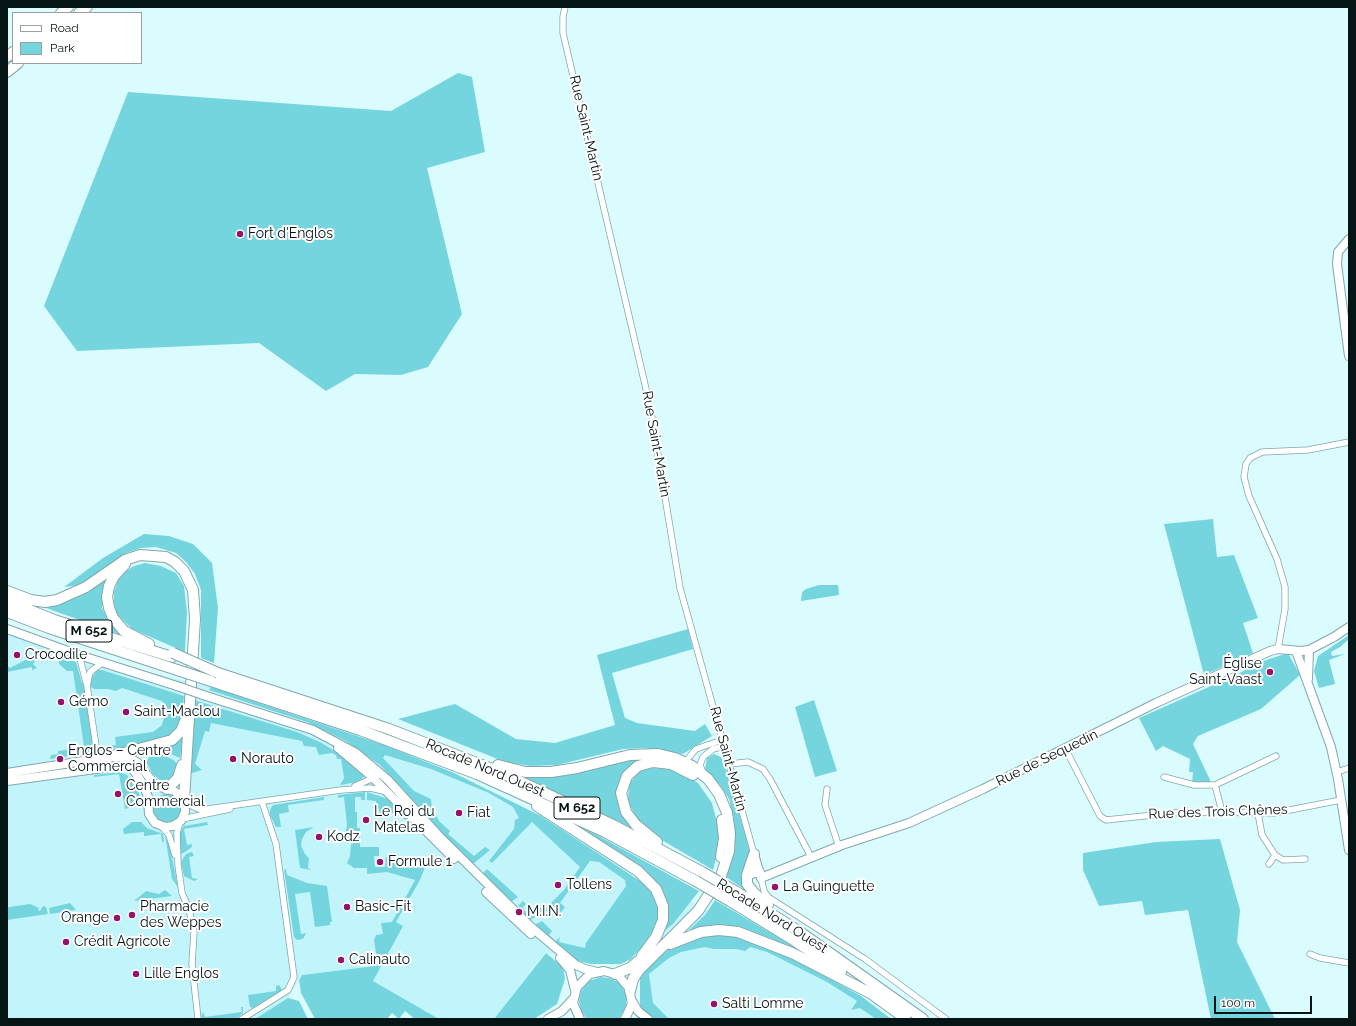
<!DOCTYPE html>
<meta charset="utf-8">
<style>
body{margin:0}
#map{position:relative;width:1356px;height:1026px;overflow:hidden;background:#dbfcff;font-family:Raleway,sans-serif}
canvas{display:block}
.frame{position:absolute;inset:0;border:8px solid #051415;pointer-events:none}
.legend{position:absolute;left:12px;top:12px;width:130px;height:52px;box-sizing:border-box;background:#fff;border:1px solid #9ba1a1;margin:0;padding:5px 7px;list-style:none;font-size:12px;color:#051415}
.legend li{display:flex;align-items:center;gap:8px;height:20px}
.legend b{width:20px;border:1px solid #9ba1a1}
.scale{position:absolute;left:1214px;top:996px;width:98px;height:18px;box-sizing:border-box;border:2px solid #051415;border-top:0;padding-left:5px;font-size:12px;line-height:14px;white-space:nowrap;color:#051415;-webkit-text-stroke:3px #fff;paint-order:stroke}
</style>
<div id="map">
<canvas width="1356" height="1026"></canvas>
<div class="frame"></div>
<ul class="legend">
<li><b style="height:5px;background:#fff"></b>Road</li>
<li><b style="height:11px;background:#75d5df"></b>Park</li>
</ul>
<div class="scale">100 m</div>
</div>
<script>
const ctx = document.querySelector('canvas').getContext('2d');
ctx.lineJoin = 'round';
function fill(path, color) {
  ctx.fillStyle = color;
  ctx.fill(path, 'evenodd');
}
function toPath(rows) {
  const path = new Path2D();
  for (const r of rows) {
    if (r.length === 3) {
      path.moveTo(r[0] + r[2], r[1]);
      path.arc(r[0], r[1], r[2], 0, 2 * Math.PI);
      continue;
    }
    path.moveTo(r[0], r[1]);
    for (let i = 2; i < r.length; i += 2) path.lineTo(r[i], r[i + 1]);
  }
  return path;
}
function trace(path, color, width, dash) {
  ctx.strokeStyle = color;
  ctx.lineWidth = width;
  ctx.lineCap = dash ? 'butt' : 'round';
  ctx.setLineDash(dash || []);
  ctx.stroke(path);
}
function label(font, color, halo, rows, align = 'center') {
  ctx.font = font + ' Raleway,sans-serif';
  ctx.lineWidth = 4;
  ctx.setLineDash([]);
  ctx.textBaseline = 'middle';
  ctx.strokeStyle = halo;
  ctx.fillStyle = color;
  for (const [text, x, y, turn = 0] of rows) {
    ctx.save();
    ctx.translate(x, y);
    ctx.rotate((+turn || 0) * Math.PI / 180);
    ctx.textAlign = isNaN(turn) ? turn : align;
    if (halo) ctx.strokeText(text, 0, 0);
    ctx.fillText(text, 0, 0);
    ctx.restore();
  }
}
fill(toPath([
 [7,628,79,655,211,687,384,745,454,773,506,799,636,870,578,961,574,958,545,953,494,1019,439,1019,373,981,381,965,302,975,288,998,300,1019,7,1019],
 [680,895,861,996,891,1019,633,1019,642,1011,640,1006,640,977,629,959]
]), '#c2f5fb');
fill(toPath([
 [458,73,472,77,485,152,427,168,462,314,428,367,401,375,355,374,326,391,259,343,77,351,44,306,128,92,391,111],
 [1213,519,1217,557,1234,555,1258,618,1243,623,1253,653,1204,675,1164,524],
 [144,534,169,536,193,544,212,563,218,608,214,663,201,658,201,590,195,574,186,562,176,553,156,547,141,548,126,553,81,585,64,587,103,558],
 [145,563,161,566,176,573,184,586,187,612,185,652,132,629,117,614,114,603,114,592,118,581,124,572,134,566],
 [112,571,104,584,102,608,109,623,119,634,32,603,40,605],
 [819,585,838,585,839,595,801,601,802,592,806,589],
 [688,629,693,649,612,673,625,718,637,723,695,731,705,724,712,736,683,754,644,748,623,749,557,765,531,766,505,762,398,719,455,704,516,739,555,743,615,725,597,655],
 [1349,635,1349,639,1340,647,1331,652,1332,656,1345,654,1329,660,1335,684,1319,688,1314,671,1318,656],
 [1288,653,1300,675,1261,709,1198,736,1193,744,1211,782,1192,782,1193,772,1189,772,1190,759,1163,746,1156,751,1139,718,1238,674,1260,662],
 [37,654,41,654,33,664,37,668,32,670,32,667,7,672,7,666,10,668],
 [64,658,76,662,82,683,84,683,93,744,89,753,50,759,51,755,58,754,58,751,84,747,73,671,67,671,59,664,59,661],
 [97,670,102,670,184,696,181,724,176,734,133,747,105,751,106,748,109,746,116,745,115,737,153,732,162,725,167,707,162,701,122,688,116,691,108,689,94,689,91,687,91,679],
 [211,687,384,745,454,773,541,816,643,883,654,895,657,903,657,921,652,935,631,959,621,964,591,964,578,961,536,927,536,924,542,921,552,931,549,935,556,941,560,937,559,942,585,948,586,943,626,886,625,880,599,862,590,861,560,903,565,907,559,915,541,914,530,920,518,909,519,905,523,901,526,904,522,908,531,917,540,907,544,910,564,890,580,867,532,822,492,863,489,861,514,829,515,820,519,818,513,807,489,793,431,769,385,755,383,758,414,791,431,799,432,809,440,822,450,831,448,834,474,856,485,847,490,850,473,864,445,837,380,765,346,741,307,722,209,690],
 [194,700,297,732,320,742,338,753,363,774,364,777,358,782,340,785,344,778,341,759,337,759,336,755,332,753,319,755,316,747,304,746,302,741,211,723,209,732,205,731,195,764,202,770,189,774],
 [814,700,837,771,815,777,795,707],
 [184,727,180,758,161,750,152,751,143,757,139,752],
 [156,754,164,755,175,761,179,770,170,779,161,781,153,774,146,762,150,756],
 [714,754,723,758,751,854,750,893,726,877,735,842,734,819,729,799,720,785,705,769,707,758],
 [658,757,619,786,636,830,518,776,631,758],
 [653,768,676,770,698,783,712,803,719,830,718,851,713,870,660,839,641,825,628,802,629,784,639,772],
 [119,772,127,775,139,793,141,800,136,806,125,809,119,774,94,777,94,775],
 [365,792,365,800,361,800,361,797,355,797,355,812,357,812,357,828,360,828,360,847,379,847,379,856,374,856,375,867,385,867,386,857,396,857,396,867,405,867,406,857,416,857,427,862,420,880,396,922,403,926,373,981,439,1019,415,1019,405,1011,399,1019,392,1013,387,1019,315,1019,301,993,299,980,302,975,374,966,377,963,377,959,374,940,376,935,383,934,381,923,392,922,415,880,387,872,367,874,367,868,354,868,347,863,350,856,351,844,355,843,355,840,351,836,347,840,345,834,347,825,344,797,338,798,338,795],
 [367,792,388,799,407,818,405,820,398,813,379,813,379,809,376,809,376,801,367,800],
 [167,808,14],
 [324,797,324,800,288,805,289,812,279,814,281,827,276,827,270,815,270,810,273,805],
 [132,822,141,822,147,828,163,834,164,842,162,842,161,834,144,836,144,832,124,834,123,829],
 [207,822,208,825,184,829,187,845,192,844,192,846,191,848,180,855,179,834,184,826],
 [578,826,597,835,699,891,673,924,662,933,664,896,658,884,636,864],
 [314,827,306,832,302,839,301,846,305,854,309,858,308,868,311,870,300,868,295,830],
 [165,835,170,848,178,887,172,879],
 [1220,839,1240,910,1237,942,1275,1019,1211,1019,1188,910,1145,915,1142,901,1099,906,1083,870,1083,853,1156,842],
 [192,852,194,856,189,857,192,878,198,879,194,881,184,876,181,862,186,854],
 [286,869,287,875,307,883,327,886,332,922,330,922,330,925,315,927,310,892,295,894,301,934,306,933,303,939,297,940,294,937,284,870],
 [487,869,518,897,511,902,482,874],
 [165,890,172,896,134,901,146,891,159,894],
 [715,900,796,948,806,955,718,926,689,930,705,915],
 [70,903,76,910,50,914,49,908],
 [30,904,39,908,38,910,40,911,43,906,46,907,48,914,7,920,7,909,9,907],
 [712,935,730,935,744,939,794,959,861,996,891,1019,876,1019,860,1008,851,1010,857,1001,827,982,767,952,750,947,745,951,736,949,713,949,705,947,681,952,669,958,649,974,653,1003,669,1019,655,1019,642,1011,640,1006,640,977,645,971,664,953,676,945],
 [546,953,563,967,565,979,557,1004,534,1019,494,1019],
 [601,977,609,978,618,982,626,993,626,1006,619,1019,587,1019,581,1011,579,1001,581,991,589,981],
 [279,985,282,990,253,1008,250,1007,248,995,276,991,276,986],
 [288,998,299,1001,308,1019,255,1019],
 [241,1007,243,1007,243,1013,236,1019,202,1019,201,1017,203,1012,205,1017,242,1012]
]), '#75d5df');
const street = toPath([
 [565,7,563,17,563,33,650,406,680,588,754,854],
 [1278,649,1285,609,1285,587,1277,559,1249,496,1244,477,1246,464,1250,458,1262,452,1308,450,1349,442],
 [79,655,87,686,90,672,102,663],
 [87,686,98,759],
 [1065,748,1100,816,1106,820,1182,812,1274,813,1341,800],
 [685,762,696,749,722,740],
 [729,764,748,762,763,769,770,779,809,853,810,858],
 [1337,772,1349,768],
 [703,773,700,765,703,757,713,749,724,746],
 [1164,777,1194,785,1215,785,1276,756],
 [1215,785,1222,812],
 [355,786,376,777],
 [827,789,825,805,839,847],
 [185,803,201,810,341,790,370,788,384,791],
 [1258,813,1262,835,1275,855,1283,860,1305,859],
 [182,819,230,809],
 [180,822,177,833,178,865,182,893,189,909,194,932,192,964,198,1019],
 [161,826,169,835,175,855],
 [1269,864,1275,855],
 [761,878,764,891,768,897,865,959,946,1019],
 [1310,954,1320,958,1349,963],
 [242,1019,288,990,294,977,276,844,262,802]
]);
const secondary = toPath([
 [1349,239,1338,252,1337,264,1349,356],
 [7,629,79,655,177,686],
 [1296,651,1331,747,1338,779,1349,850],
 [1308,679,1309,650],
 [206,696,313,730,356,753,388,780,438,835,530,926,576,965,585,969,597,972],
 [338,748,370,775,454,859],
 [7,773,109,757,128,757,138,763,156,786,174,791,180,795,185,803,185,812,181,821,173,826,165,827,155,823,149,814,148,797,144,786,133,769,125,765,7,781],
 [754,854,761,878,842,845,909,823,983,789,1156,703,1270,651,1278,649,1301,651,1309,650,1334,637,1349,627],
 [486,892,531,934],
 [560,958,570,970,575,990],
 [632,1001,638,1011,648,1019],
 [548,1019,562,1011,574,998],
 [580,1019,573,1003,577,987,590,974,604,971,618,975,629,988,632,1004,625,1019]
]);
const highway = toPath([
 [61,13,68,7],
 [79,13,87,7],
 [7,57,13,52],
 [7,72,18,63],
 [125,564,114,576,109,586,107,597,109,608,113,618,124,631,149,644],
 [7,591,31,600,45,602,57,600,86,587,125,560,140,555,166,557,175,562,184,571,193,590,195,619,184,800],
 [7,601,54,620,172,657],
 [7,612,49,628,168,667],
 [218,673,389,729,500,772,613,825,702,872],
 [211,681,360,730,477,774,605,832,696,881],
 [109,757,172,740,181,731,185,721],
 [498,765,525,772,551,772,577,768,630,755,658,754,675,758,692,766,708,779,719,794,727,813,730,833,729,851,721,876,698,911,639,970,633,979,630,991],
 [167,789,178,778,182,765],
 [537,806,638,871,656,889,663,906,663,920,656,937,642,956],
 [657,842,636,825,626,812,621,793,627,776,638,766,653,762,671,764,693,775],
 [754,854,747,875,747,884,754,893,768,905],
 [721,857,724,838,722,820],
 [747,875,754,872,759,872],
 [735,891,800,932,923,1019],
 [730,901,795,941,841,972],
 [670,944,701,932,719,930,738,932,792,953,874,995],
 [615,974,630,968,648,953],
 [869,992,906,1019]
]);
trace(street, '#81a8ac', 7);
trace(secondary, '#81a8ac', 10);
trace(highway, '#81a8ac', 12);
trace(street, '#fff', 5.5);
trace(secondary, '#fff', 8);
trace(highway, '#fff', 10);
const secondaryBridge = toPath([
 [177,686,206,696]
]);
const highwayBridge = toPath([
 [173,653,218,673],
 [168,667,211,681],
 [702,872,735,891],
 [696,881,730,901]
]);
trace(secondaryBridge, '#81a8ac', 10, []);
trace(highwayBridge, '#81a8ac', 12, []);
trace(secondaryBridge, '#fff', 8);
trace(highwayBridge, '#fff', 10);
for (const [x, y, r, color] of [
 [240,234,4,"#94146d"],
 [17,655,4,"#94146d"],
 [1270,672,4,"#94146d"],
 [61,702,4,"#94146d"],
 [126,712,4,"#94146d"],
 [60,759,4,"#94146d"],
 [233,759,4,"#94146d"],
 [118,794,4,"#94146d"],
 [459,813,4,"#94146d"],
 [366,820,4,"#94146d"],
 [319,837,4,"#94146d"],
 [380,862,4,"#94146d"],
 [558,885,4,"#94146d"],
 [775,887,4,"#94146d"],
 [347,907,4,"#94146d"],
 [519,912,4,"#94146d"],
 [132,915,4,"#94146d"],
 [117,918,4,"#94146d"],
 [66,942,4,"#94146d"],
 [341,960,4,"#94146d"],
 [136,974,4,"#94146d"],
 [714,1004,4,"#94146d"]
]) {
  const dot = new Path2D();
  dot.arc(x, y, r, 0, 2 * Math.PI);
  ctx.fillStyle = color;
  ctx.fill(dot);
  trace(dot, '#fff', 1.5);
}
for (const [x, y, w] of [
 [89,631,46],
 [577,808,46]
]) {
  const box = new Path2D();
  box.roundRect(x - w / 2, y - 11, w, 22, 3);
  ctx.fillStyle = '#fff';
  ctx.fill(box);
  trace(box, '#051415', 1);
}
label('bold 13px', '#051415', null, [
 ["M 652",89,631],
 ["M 652",577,808]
]);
label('14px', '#051415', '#fff', [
 ["Rue Saint-Martin",586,128,77],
 ["Rue Saint-Martin",656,444,80],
 ["Rue de Sequedin",1047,758,-26],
 ["Rue Saint-Martin",728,759,75],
 ["Rocade Nord Ouest",485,768,23],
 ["Rue des Trois Chênes",1218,812,-2],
 ["Rocade Nord Ouest",772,916,32]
]);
label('14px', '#051415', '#fff', [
 ["Fort d'Englos",248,234],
 ["Crocodile",25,655],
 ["Église",1262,664,"right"],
 ["Saint-Vaast",1262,680,"right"],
 ["Gémo",69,702],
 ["Saint-Maclou",134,712],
 ["Englos – Centre",68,751],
 ["Commercial",68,767],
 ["Norauto",241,759],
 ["Centre",126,786],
 ["Commercial",126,802],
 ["Le Roi du",374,812],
 ["Matelas",374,828],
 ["Fiat",467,813],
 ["Kodz",327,837],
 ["Formule 1",388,862],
 ["Tollens",566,885],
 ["La Guinguette",783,887],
 ["Pharmacie",140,907],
 ["des Weppes",140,923],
 ["Basic-Fit",355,907],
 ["M.I.N.",527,912],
 ["Orange",109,918,"right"],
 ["Crédit Agricole",74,942],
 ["Calinauto",349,960],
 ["Lille Englos",144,974],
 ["Salti Lomme",722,1004]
], 'left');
</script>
